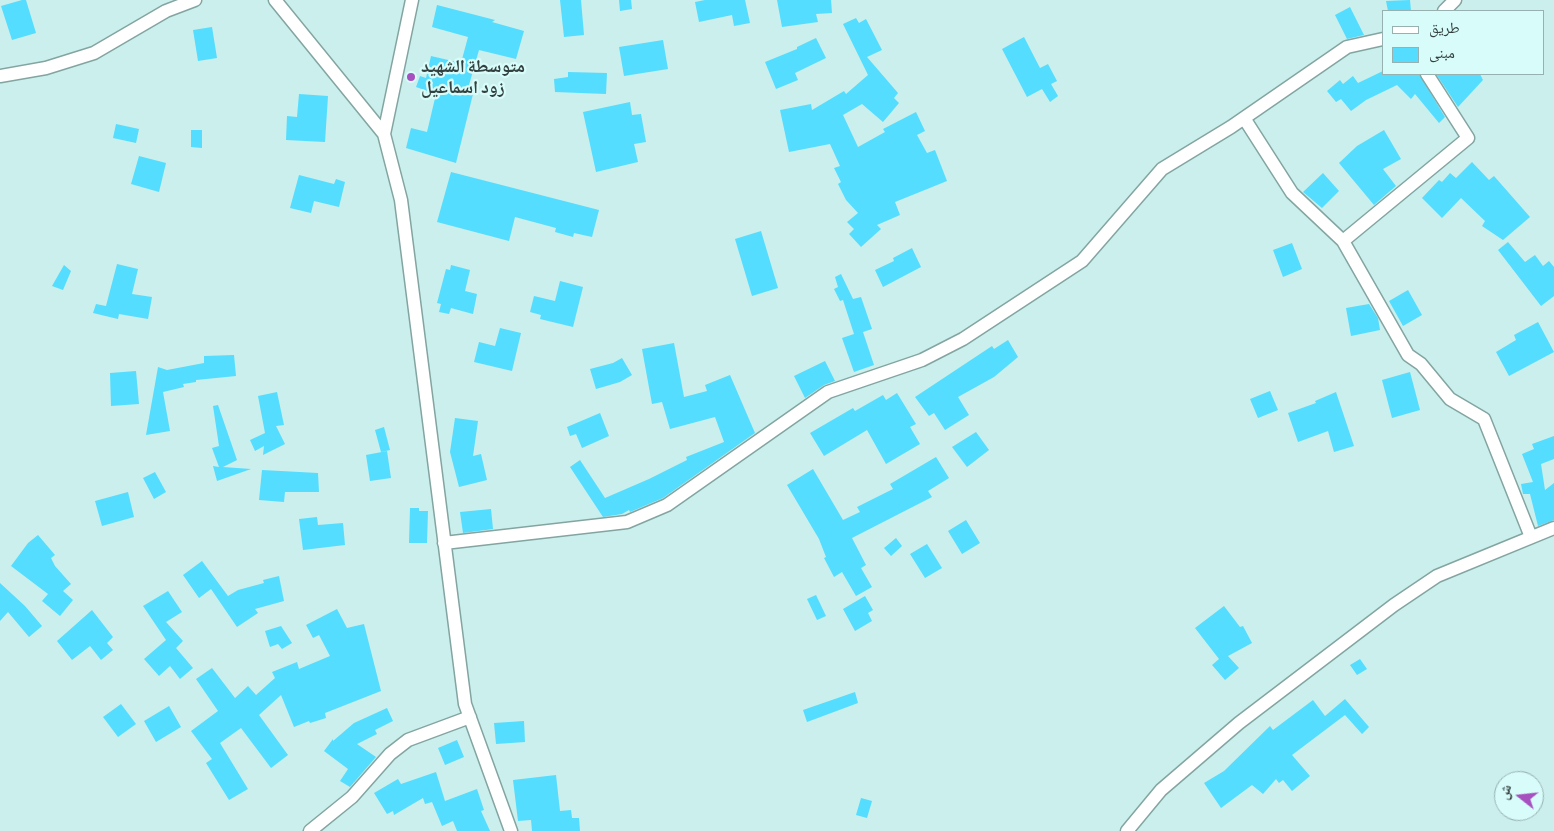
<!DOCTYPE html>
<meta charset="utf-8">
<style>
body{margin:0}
#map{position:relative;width:1554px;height:831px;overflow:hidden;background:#cbefec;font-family:"Alegreya Sans","Noto Naskh Arabic",sans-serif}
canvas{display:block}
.legend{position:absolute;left:1382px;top:10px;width:162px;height:65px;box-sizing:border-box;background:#d8fcfa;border:1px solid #96b1af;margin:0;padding:6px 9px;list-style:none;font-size:15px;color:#32403f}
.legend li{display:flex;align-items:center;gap:10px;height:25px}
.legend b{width:25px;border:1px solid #96b1af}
.north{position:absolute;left:1494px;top:771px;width:50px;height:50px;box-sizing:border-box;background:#d8fcfa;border:1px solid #96b1af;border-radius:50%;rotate:286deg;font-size:14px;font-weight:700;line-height:20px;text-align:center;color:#32403f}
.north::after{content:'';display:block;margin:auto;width:18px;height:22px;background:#a651bf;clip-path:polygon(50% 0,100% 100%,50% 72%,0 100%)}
</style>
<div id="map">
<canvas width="1554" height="831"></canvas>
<ul class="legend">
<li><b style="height:6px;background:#fff"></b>طريق</li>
<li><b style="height:14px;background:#54ddfe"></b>مبنى</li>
</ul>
<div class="north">ش</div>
</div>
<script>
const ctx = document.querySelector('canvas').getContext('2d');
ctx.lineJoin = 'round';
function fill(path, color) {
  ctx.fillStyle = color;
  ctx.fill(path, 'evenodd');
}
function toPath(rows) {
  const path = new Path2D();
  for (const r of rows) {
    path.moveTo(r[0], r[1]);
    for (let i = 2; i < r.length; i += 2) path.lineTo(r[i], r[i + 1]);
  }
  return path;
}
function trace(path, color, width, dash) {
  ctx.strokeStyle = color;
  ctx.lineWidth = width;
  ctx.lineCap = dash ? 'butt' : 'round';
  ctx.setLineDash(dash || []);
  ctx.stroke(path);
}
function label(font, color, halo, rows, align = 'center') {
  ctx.font = font + ' "Alegreya Sans","Noto Naskh Arabic",sans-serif';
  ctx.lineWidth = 4.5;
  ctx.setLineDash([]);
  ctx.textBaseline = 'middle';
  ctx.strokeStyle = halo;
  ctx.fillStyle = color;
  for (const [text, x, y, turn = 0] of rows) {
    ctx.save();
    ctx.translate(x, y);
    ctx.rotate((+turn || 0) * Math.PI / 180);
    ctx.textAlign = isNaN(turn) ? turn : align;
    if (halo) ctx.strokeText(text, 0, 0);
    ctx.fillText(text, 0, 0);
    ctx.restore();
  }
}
fill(toPath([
 [22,0,26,0,36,33,12,40,1,6],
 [560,0,581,0,584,35,564,37],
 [619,0,631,0,632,9,620,11],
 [705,0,745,0,750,23,734,26,732,15,699,22,695,2],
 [777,0,831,0,832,13,816,14,818,22,782,27],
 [1410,0,1411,11,1388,11,1386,1],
 [437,5,495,20,492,22,524,31,516,59,479,50,467,92,473,94,456,163,406,148,411,128,427,132,436,94,416,87,420,76,426,78,431,56,461,63,468,37,432,27],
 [1350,7,1364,35,1347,39,1335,15],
 [856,18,859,23,866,19,882,50,867,57,898,93,894,98,899,103,883,122,862,104,843,115,858,147,885,132,883,129,916,112,925,131,917,135,927,153,935,150,947,181,895,202,900,215,877,225,881,229,861,247,849,234,854,229,847,222,858,213,846,200,838,184,841,182,834,168,840,166,830,144,789,152,780,110,811,104,812,110,844,91,846,94,868,75,843,24],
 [212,27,217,58,198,61,193,30],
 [1024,37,1040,68,1048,64,1057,81,1051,84,1058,96,1050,102,1042,89,1027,97,1002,49],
 [816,38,826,58,795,73,798,80,776,89,765,62,797,49,797,47],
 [663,40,668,69,624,76,619,47],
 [1383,71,1383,74,1419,74,1445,117,1439,123,1415,94,1411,99,1397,85,1366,100,1351,111,1341,99,1336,102,1327,91,1340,80,1343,84,1353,76,1358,83],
 [568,72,607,73,606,94,555,92,554,79,568,77],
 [1436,74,1480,74,1483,80,1458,107],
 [299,94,328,96,325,142,286,140,287,116,297,117],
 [630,102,632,115,641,114,646,142,634,144,638,162,596,172,583,112],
 [116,124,139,129,136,143,113,138],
 [191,130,202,130,202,148,191,147],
 [1384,130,1401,159,1383,169,1396,186,1374,205,1339,163,1357,146],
 [139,156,166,163,159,192,131,184],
 [1472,162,1489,180,1494,176,1530,217,1503,240,1482,226,1485,221,1461,198,1442,218,1422,198,1439,180,1442,182,1450,173,1456,178],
 [451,172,599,210,592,237,574,233,573,237,555,232,556,228,515,217,509,241,437,222],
 [1323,173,1339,191,1322,208,1303,192],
 [299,175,334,184,336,179,345,182,339,207,314,201,311,213,290,208],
 [761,231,778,288,752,296,735,239],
 [1508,242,1525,262,1535,255,1543,266,1549,261,1554,267,1554,296,1541,306,1498,250],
 [1292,243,1302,269,1283,277,1273,250],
 [912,248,921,267,883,287,875,270,894,261,893,258],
 [117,264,138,269,132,294,152,297,148,319,119,314,118,319,93,313,96,304,106,306],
 [64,265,71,271,63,290,52,286],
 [451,265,470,270,465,291,477,294,473,314,451,308,449,314,439,312,441,304,437,303,446,269,450,270],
 [841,274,853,299,861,297,872,329,863,332,874,365,854,372,842,338,854,334,843,300,840,301,834,289,838,287,835,277],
 [560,281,583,287,573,327,540,319,541,315,530,312,534,296,555,301],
 [1408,290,1422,315,1403,326,1389,301],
 [1369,304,1378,318,1380,330,1351,336,1346,308],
 [1538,322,1554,352,1509,376,1496,352,1516,340,1514,335],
 [500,328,521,333,512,371,474,362,479,342,495,346],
 [1008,340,1018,357,994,377,958,397,969,415,945,430,934,413,929,416,915,397,992,346,994,349],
 [674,343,684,397,707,391,705,385,730,375,755,433,663,498,630,512,629,510,622,514,603,517,570,467,580,460,605,498,649,479,687,460,686,457,724,442,715,417,670,429,662,402,652,404,642,349],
 [234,355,236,376,196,380,196,382,183,384,184,387,163,392,170,431,146,435,158,367,167,370,204,363,204,356],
 [622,358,632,375,620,382,596,389,590,369,613,363],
 [825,361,835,381,824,385,805,398,794,376],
 [136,371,139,404,111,406,110,373],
 [1410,372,1420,410,1392,418,1382,380],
 [1270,391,1278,410,1258,418,1250,399],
 [277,392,284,425,276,426,285,444,263,455,264,446,255,451,250,440,265,433,258,396],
 [1336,392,1354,446,1334,452,1328,431,1298,442,1288,413,1316,403,1315,401],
 [897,393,916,424,910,427,920,444,886,464,867,430,824,456,810,433,853,408,855,411,883,395,886,400],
 [218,405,237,460,223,467,251,469,217,481,213,466,219,467,212,448,219,446,213,406],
 [600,413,609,436,582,448,576,434,570,436,567,427],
 [455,418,478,421,473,456,481,454,487,480,459,487,450,452],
 [384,427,390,450,381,452,375,430],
 [976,432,989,450,967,467,952,447],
 [1554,436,1554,459,1541,464,1545,490,1554,483,1554,520,1538,526,1530,494,1523,494,1521,484,1533,482,1522,454,1534,449,1532,444],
 [387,451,391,478,370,481,366,455],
 [936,457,949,478,928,491,932,497,852,538,866,565,861,568,872,587,856,596,842,572,834,577,824,558,826,557,819,539,787,485,813,469,843,520,860,512,857,507,893,489,890,484],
 [262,470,318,473,319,492,285,492,284,502,259,500],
 [155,472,166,492,154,499,143,478],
 [128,492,134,517,102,526,95,501],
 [410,508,419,508,419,511,428,511,427,543,409,543],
 [491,509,493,529,463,533,460,512],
 [317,517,318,525,343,523,345,545,303,550,299,519],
 [966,520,980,543,962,554,948,531],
 [38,535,55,555,51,558,55,566,71,584,63,591,73,600,60,616,42,601,48,594,11,566,28,543],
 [896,538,902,546,891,556,884,548],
 [927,544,942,568,925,578,910,554],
 [202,561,228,596,238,590,264,583,263,580,279,576,284,601,255,609,258,613,237,627,211,589,199,598,183,575],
 [0,583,25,606,42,626,29,637,8,612,0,621],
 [168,591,182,612,166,622,183,641,176,648,193,668,180,679,170,666,159,676,144,659,166,640,143,606],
 [816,595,826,616,817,620,807,599],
 [865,596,873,610,868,613,872,621,855,631,843,609],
 [1224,606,1240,627,1243,626,1252,643,1228,656,1239,668,1225,680,1212,665,1219,659,1195,628],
 [337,609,347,628,364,624,381,691,325,713,326,718,310,723,309,721,294,727,281,695,259,715,288,755,271,768,241,728,220,743,248,789,229,800,206,763,212,759,191,731,218,711,196,679,212,668,235,698,248,686,256,695,275,678,272,672,297,662,299,669,330,656,319,635,313,638,306,625],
 [92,610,113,637,107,643,113,650,101,660,90,646,72,660,57,641],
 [281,626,292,643,282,649,278,644,270,647,265,631],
 [1360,659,1367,669,1357,675,1350,665],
 [855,692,858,703,807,722,803,710],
 [1345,699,1369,727,1362,734,1345,715,1292,755,1310,776,1292,791,1283,780,1279,783,1276,779,1263,794,1252,785,1221,808,1204,783,1224,771,1270,726,1273,730,1313,700,1325,716],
 [121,704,136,724,118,737,103,717],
 [169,706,181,727,156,742,144,721],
 [387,708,393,721,375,730,377,734,357,744,376,757,350,787,340,781,348,769,324,751,333,739,333,741,354,723],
 [524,721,525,742,496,744,494,723],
 [457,740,464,757,445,765,438,748],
 [436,772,445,801,477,789,484,810,481,811,490,831,457,831,453,821,442,826,432,802,425,804,423,798,394,815,393,811,387,814,374,793,398,779,401,784],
 [556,775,560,811,571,810,572,818,579,818,580,831,532,831,531,820,518,821,513,780],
 [861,798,872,801,867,818,856,815]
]), '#54ddfe');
const minor = toPath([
 [275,0,384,134,401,200,465,704,511,831],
 [1444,11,1455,0],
 [0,76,46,68,94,53,166,11,195,0],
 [1244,118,1292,193,1343,241,1408,355,1421,364,1450,399,1484,419,1531,537],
 [384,134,412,0],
 [1343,241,1468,138,1427,74],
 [444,543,627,522,667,505,828,392,922,360,963,339,1082,261,1162,169,1231,127,1347,47,1383,39],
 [310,831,352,797,390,754,408,740,470,717],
 [1127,831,1161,790,1239,723,1394,605,1437,576,1554,528]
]);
trace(minor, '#83a5a2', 15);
trace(minor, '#fff', 12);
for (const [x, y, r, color] of [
 [411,77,5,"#a651bf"]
]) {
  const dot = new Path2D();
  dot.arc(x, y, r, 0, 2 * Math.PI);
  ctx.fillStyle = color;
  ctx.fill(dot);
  trace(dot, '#d8fcfa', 2);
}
label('bold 18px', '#32403f', '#d8fcfa', [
 ["متوسطة الشهيد",421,67],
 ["زود اسماعيل",421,88]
], 'left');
</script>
